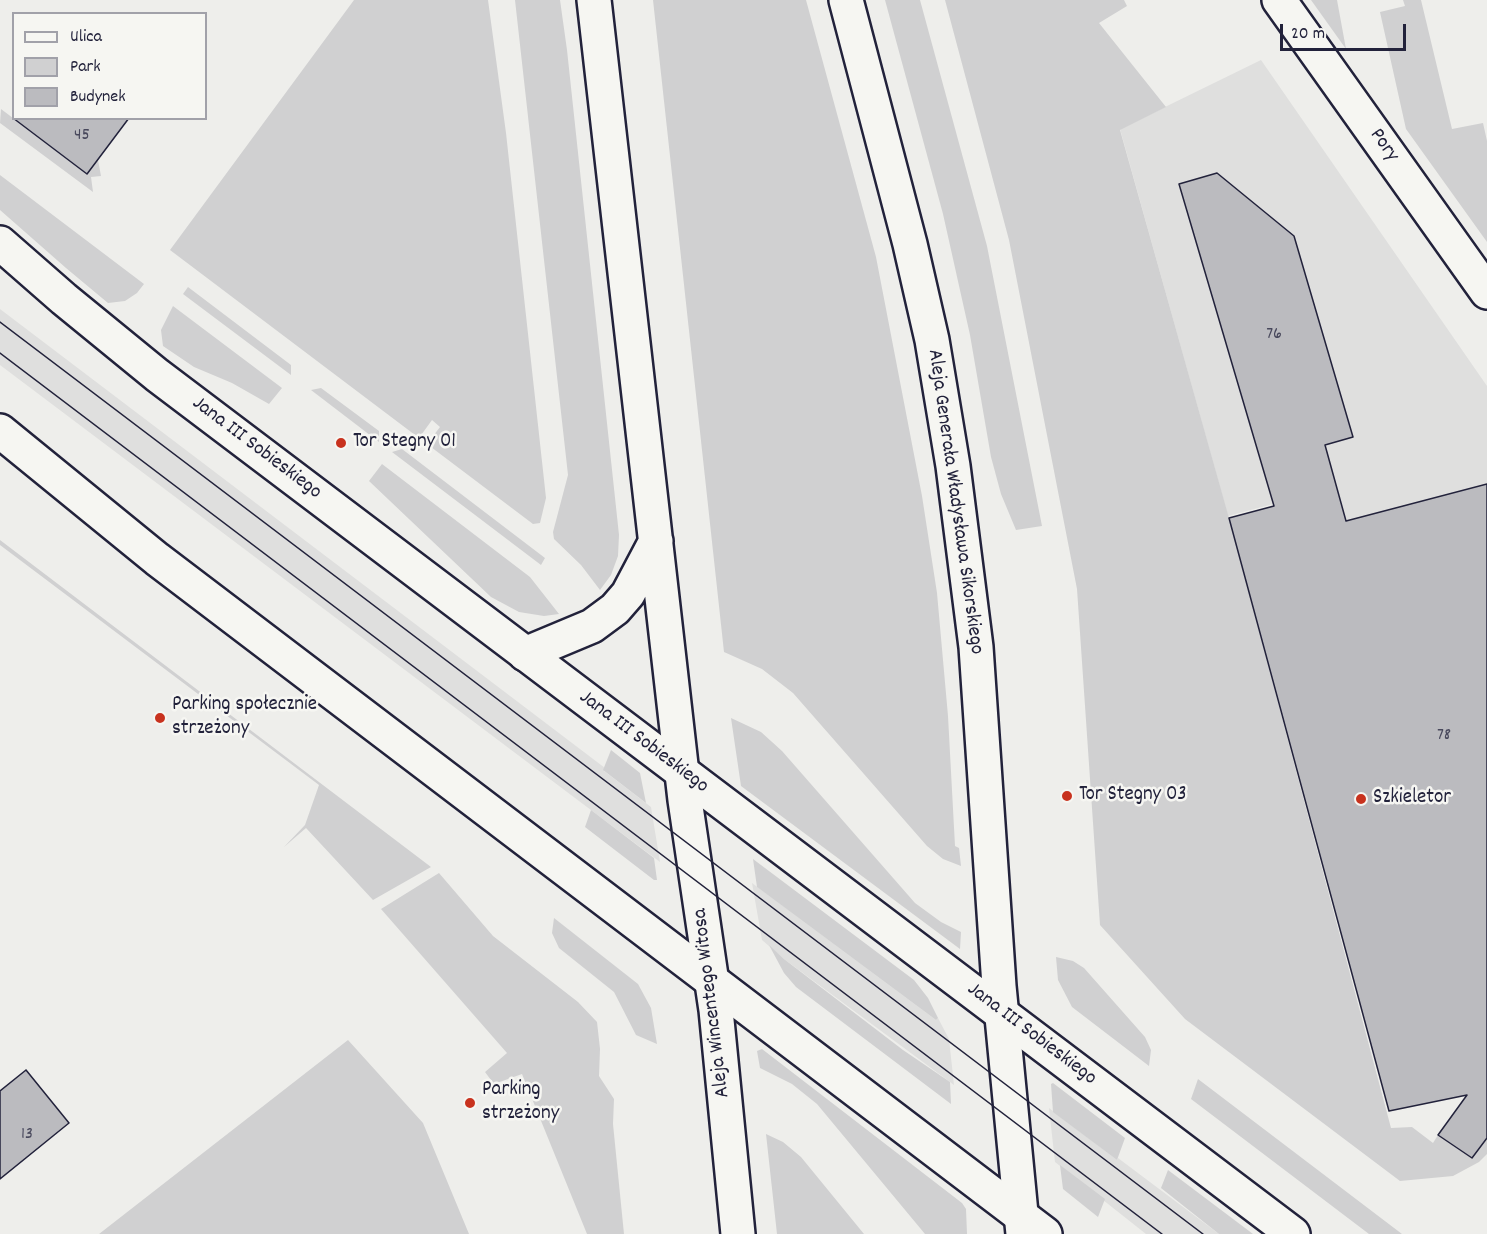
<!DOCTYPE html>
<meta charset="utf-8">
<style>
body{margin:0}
#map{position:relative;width:1487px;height:1234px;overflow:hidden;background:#eeeeeb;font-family:Dekko,sans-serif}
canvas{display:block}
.legend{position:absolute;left:12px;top:12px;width:195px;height:108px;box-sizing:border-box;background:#f6f6f2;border:2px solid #a1a1a9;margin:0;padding:8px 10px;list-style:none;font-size:18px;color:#22223b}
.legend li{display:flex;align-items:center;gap:12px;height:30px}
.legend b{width:30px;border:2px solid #a1a1a9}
.scale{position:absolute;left:1280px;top:24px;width:126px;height:27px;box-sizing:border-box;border:3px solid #22223b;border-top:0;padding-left:8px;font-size:18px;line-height:21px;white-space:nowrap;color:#22223b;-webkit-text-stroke:4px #f6f6f2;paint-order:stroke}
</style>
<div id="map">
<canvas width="1487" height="1234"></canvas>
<ul class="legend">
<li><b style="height:8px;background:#f6f6f2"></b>Ulica</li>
<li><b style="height:16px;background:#d0d0d1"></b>Park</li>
<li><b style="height:16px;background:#bbbbbf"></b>Budynek</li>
</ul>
<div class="scale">20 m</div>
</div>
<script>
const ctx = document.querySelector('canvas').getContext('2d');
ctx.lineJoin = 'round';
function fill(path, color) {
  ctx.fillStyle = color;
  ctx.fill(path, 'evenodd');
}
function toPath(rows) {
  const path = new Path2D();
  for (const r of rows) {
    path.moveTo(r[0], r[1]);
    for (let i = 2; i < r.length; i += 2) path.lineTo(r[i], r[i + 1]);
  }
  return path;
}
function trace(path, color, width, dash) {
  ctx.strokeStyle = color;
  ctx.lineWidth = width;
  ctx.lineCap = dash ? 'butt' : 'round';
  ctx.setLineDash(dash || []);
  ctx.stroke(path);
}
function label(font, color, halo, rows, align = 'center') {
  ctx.font = font + ' Dekko,sans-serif';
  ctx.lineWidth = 5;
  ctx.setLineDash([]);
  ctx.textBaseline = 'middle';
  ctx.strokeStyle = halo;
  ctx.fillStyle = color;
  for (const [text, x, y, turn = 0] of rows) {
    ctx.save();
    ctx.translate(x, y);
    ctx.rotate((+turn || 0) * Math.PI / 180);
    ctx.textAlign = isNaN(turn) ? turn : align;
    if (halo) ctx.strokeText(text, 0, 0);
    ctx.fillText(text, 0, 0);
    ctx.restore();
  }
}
fill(toPath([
 [1261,60,1487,386,1487,976,1343,522,1346,520,1337,487,1228,516,1120,129],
 [0,309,605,768,604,771,651,807,660,862,0,365],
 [752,883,936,1020,938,1018,949,1039,954,1085,784,959,762,940],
 [1049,1108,1117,1160,1118,1158,1219,1234,1146,1234,1055,1162]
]), '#dfdfde');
fill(toPath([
 [354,0,488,0,506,133,546,498,540,523,533,524,427,444,440,427,432,420,419,438,170,250],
 [515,0,560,0,567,50,619,535,618,556,611,575,600,590,581,565,554,539,553,532,568,475],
 [653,0,806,0,876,257,922,496,937,593,948,716,955,846,959,848,961,866,943,859,927,846,793,693,762,669,724,652],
 [885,0,920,0,987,246,1042,526,1016,530,1001,494,991,457,970,335,943,214],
 [945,0,1124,0,1127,6,1099,23,1166,107,1120,130,1229,518,1391,1128,1412,1127,1433,1143,1438,1135,1472,1158,1487,1138,1487,1154,1479,1162,1453,1176,1400,1181,1185,1019,1100,925,1077,589,1009,240],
 [1311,0,1337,0,1346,49],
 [1403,0,1421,0,1452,129,1483,123,1487,141,1487,242,1406,129,1380,12,1405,6],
 [1,109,87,174,98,160,101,176,91,177,93,192,0,123],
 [0,175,144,284,137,293,125,301,108,303,66,268,0,210],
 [188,287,291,365,291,375,183,294],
 [173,306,282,388,269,404,232,383,194,367,163,346,161,330],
 [321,388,379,431,379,442,311,390],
 [402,449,545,558,541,565,392,452],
 [382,464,530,577,559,614,544,616,519,612,491,597,369,481],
 [0,540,108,622,431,867,373,900,306,828,284,847,305,825,319,785,0,545],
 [731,718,761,732,782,751,915,903,941,922,961,932,960,949,741,786],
 [611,750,640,773,646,803,603,770],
 [591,810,654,858,657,880,654,880,585,827],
 [753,859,914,980,928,998,938,1018,936,1020,757,887],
 [439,873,493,936,578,1002,597,1022,600,1049,599,1076,614,1099,613,1124,624,1234,587,1234,522,1074,494,1084,485,1072,507,1053,381,909],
 [554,918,638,984,651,1008,657,1044,636,1035,614,992,559,948,552,933],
 [769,945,784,959,903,1050,950,1082,951,1104,796,987,784,973],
 [1056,957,1073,961,1084,968,1145,1037,1151,1050,1149,1066,1072,1007,1058,980],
 [348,1040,423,1123,469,1234,99,1234],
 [762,1049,962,1203,966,1209,967,1234,925,1234,817,1104,792,1084,760,1068,757,1051],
 [1198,1079,1402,1234,1369,1234,1191,1099],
 [1053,1083,1125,1138,1117,1160,1053,1112,1051,1084],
 [766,1134,783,1142,801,1157,864,1234,777,1234],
 [1060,1165,1105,1199,1098,1217,1063,1189],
 [1168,1170,1253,1234,1219,1234,1161,1188]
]), '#d0d0d1');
const building = toPath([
 [13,118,129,118,87,174,13,118],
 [1217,173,1294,236,1353,437,1325,445,1346,521,1487,484,1487,1138,1472,1158,1438,1135,1467,1095,1389,1111,1229,518,1274,506,1179,184,1217,173],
 [26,1070,69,1123,0,1179,0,1091,26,1070]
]);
fill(building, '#bbbbbf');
trace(building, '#22223b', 1.5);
const minor = toPath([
 [1279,0,1487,292]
]);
const secondary = toPath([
 [0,243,64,299,157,375,1293,1234],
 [0,431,157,559,1045,1234]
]);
const primary = toPath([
 [594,0,685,800,716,1010,738,1234],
 [846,0,910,244,932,340,953,466,976,647,999,986,1023,1234],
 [525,654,592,626,615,609,628,594,656,541]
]);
trace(minor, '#22223b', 38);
trace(secondary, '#22223b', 38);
trace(primary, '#22223b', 38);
trace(minor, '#f6f6f2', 33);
trace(secondary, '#f6f6f2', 33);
trace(primary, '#f6f6f2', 33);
trace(toPath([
 [0,322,1203,1234],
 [0,353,1162,1234]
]), '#22223b', 1.5);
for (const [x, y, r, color] of [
 [341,443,6,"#c8321e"],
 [160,718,6,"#c8321e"],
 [1067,796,6,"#c8321e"],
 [1361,799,6,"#c8321e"],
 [470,1103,6,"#c8321e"]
]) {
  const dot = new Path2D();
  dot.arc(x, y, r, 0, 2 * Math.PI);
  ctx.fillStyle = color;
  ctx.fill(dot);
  trace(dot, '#f6f6f2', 2);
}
label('18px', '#48485c', null, [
 ["45",82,137],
 ["76",1274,336],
 ["78",1444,737],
 ["13",27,1136]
]);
label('21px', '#22223b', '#f6f6f2', [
 ["Pory",1383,146,55],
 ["Jana III Sobieskiego",256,449,37],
 ["Aleja Generała Władysława Sikorskiego",954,502,82],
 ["Jana III Sobieskiego",643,743,37],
 ["Aleja Wincentego Witosa",713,1003,-97],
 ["Jana III Sobieskiego",1031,1035,37]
]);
label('21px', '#22223b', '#f6f6f2', [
 ["Tor Stegny 01",353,443],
 ["Parking społecznie",172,706],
 ["strzeżony",172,730],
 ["Tor Stegny 03",1079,796],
 ["Szkieletor",1373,799],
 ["Parking",482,1091],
 ["strzeżony",482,1115]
], 'left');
</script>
